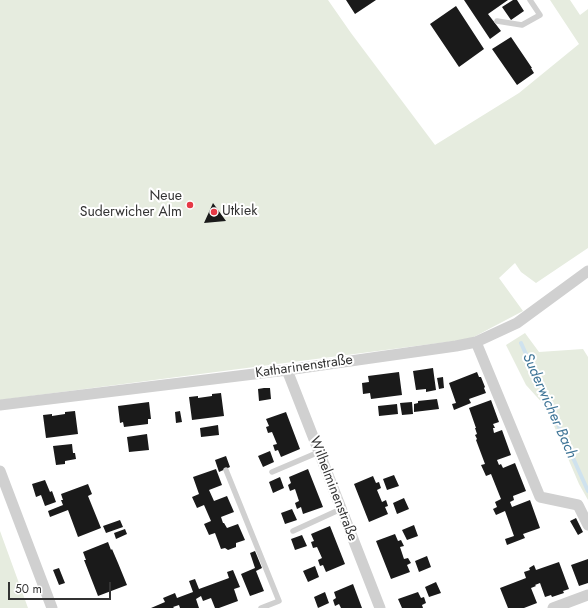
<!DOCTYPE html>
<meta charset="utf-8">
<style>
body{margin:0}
#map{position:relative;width:588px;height:608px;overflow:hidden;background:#fff;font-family:Jost,sans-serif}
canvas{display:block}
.scale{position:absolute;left:8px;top:582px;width:103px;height:18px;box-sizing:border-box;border:2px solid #333;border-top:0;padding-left:5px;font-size:12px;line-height:14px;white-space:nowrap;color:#333;-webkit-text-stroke:3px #fff;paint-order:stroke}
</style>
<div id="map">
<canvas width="588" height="608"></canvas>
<div class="scale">50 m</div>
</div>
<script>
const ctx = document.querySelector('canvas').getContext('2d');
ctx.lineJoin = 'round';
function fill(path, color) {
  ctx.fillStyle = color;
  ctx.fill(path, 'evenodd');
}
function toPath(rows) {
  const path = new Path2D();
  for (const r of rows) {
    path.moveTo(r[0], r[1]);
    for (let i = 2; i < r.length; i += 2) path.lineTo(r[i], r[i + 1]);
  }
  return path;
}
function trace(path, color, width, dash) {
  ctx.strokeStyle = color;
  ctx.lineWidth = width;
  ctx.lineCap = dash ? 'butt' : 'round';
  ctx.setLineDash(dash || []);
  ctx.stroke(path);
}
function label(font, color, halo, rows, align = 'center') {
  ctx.font = font + ' Jost,sans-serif';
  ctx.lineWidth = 4;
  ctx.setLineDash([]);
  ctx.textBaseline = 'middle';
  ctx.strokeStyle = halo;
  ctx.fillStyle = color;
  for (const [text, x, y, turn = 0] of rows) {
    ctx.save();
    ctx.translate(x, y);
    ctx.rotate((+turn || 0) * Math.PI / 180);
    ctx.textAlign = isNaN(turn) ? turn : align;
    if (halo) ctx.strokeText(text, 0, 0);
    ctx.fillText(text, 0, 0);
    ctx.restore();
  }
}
fill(toPath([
 [0,0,328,0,351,33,435,145,519,93,579,44,550,0,570,0,580,15,588,9,588,248,536,283,521,272,515,263,499,278,523,311,470,339,0,400],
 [525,333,539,352,583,349,588,357,588,500,579,484,546,407,526,385,506,345],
 [0,531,28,608,0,608]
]), '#e6ecdf');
trace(toPath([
 [521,343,588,491]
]), '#cfe2ee', 4);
fill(toPath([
 [346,0,376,0,355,14],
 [464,0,508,0,488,14,501,31,490,39],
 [513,0,517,0,524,11,511,20,502,7],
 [456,6,484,49,459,67,430,24],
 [511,37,532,68,531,68,534,73,517,85,492,49],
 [213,203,226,221,204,223],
 [433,368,436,390,426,392,426,389,416,390,413,371],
 [399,372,402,395,371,399,370,393,363,394,362,383,369,382,368,376],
 [477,372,479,377,481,377,485,387,484,388,486,393,469,399,471,403,454,410,452,404,456,403,449,383],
 [443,377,444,388,439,389,437,378],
 [264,388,270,388,271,399,259,401,258,389],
 [221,393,224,416,192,420,189,397,198,396,198,398,212,396,212,394],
 [437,399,439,409,414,412,414,404,418,403,418,401],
 [491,400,499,422,493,424,495,428,493,428,494,433,502,430,511,455,497,460,499,465,501,464,503,468,515,463,526,491,513,496,514,500,510,502,512,507,530,500,540,528,523,534,525,538,507,545,505,539,514,536,505,511,496,515,493,509,497,507,495,502,501,499,491,474,486,476,481,465,485,464,476,440,477,439,475,435,477,434,475,428,476,428,469,408],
 [149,402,151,419,148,419,148,424,124,427,123,422,120,423,118,406],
 [412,402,413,414,402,415,400,403],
 [397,404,398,414,379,416,378,406],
 [75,411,78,434,46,438,43,415,52,414,52,416,65,414,65,412],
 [180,411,182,422,176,423,175,412],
 [286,412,300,449,281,457,278,450,275,451,273,445,277,444,272,432,268,433,266,427,269,426,266,419],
 [218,425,219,435,201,437,200,428],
 [147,434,149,450,129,452,127,437],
 [72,444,73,453,75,453,76,459,65,461,65,464,56,465,53,446],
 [270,451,274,462,263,467,258,456],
 [226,456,230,467,219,472,215,460],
 [216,469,222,485,209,490,214,501,227,496,234,512,221,517,223,523,224,523,227,528,238,524,245,540,236,543,236,547,228,550,225,548,221,549,215,533,209,535,204,524,211,521,204,505,197,508,192,497,199,494,193,477],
 [308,469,323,507,303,514,301,507,297,509,295,503,299,501,295,489,290,491,288,485,291,483,289,477],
 [394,475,399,486,387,490,383,479],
 [373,476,376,483,379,482,381,488,377,490,382,502,386,500,388,506,385,507,388,514,369,522,354,484],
 [280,477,284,488,273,493,269,482],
 [45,480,50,492,52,491,56,502,45,506,41,495,36,497,32,484],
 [88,484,92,494,88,496,101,528,78,537,68,510,50,517,48,511,63,505,61,500,63,500,61,494],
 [404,498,409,509,397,514,393,503],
 [292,509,297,520,285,524,281,513],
 [576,518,583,532,578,535,570,521],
 [120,520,123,527,106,533,103,526],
 [414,525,418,536,407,540,402,530],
 [330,526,345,564,326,572,323,565,320,566,318,560,322,558,317,547,313,548,311,542,314,541,311,534],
 [125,529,127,534,116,539,114,533],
 [395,534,398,541,401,540,404,546,400,547,404,559,408,558,411,563,407,565,410,572,391,579,376,541],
 [302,535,307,546,295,550,291,539],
 [108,542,111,550,112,549,118,563,127,585,98,596,84,560,86,560,83,552],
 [255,551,262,568,256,571,264,591,250,596,241,574,255,568,250,553],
 [427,556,431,567,419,572,415,561],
 [588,559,588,583,579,586,571,565],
 [559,562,569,589,563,591,564,593,552,597,551,595,545,597,540,583,535,585,536,586,531,588,537,603,524,608,508,608,500,588,526,578,524,572,530,570,529,568,534,565,536,570],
 [315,566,319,577,308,582,303,571],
 [59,568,65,583,59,585,53,570],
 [233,570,240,587,234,589,238,601,219,608,215,608,211,598,203,601,201,596,196,599,199,608,180,608,179,605,173,607,174,608,151,608,165,602,163,598,175,593,177,598,193,592,189,581,195,579,199,589,229,578,227,572],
 [436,582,441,593,429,597,425,587],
 [353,584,362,608,341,608,339,604,335,606,333,600,336,598,334,592],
 [325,592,329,603,318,608,314,597],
 [418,592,421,598,424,597,426,603,422,605,423,608,402,608,398,599]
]), '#1a1a1a');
trace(toPath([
 [497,21,522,25,540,15,530,0],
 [226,470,279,601,261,608],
 [272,472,319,452],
 [293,531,341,509]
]), '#d0d0d0', 5.5);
trace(toPath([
 [476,342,540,497,578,505,588,525],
 [287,370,380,608],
 [0,405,287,370,456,346,476,342,517,323,588,271],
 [0,471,52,608],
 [553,608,588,595]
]), '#d0d0d0', 11);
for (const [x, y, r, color] of [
 [190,205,4,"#e63946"],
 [214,212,4,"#e63946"]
]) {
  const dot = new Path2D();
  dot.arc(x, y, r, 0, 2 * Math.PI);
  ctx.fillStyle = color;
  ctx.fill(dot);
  trace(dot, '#fff', 1.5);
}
label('14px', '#333', '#fff', [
 ["Neue",182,197],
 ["Suderwicher Alm",182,213],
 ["Utkiek",222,212,"left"]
], 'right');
label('14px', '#333', '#fff', [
 ["Katharinenstraße",304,367,-8],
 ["Wilhelminenstraße",333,489,69]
]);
label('italic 15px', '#3f7597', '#fff', [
 ["Suderwicher Bach",549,406,66]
]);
</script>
